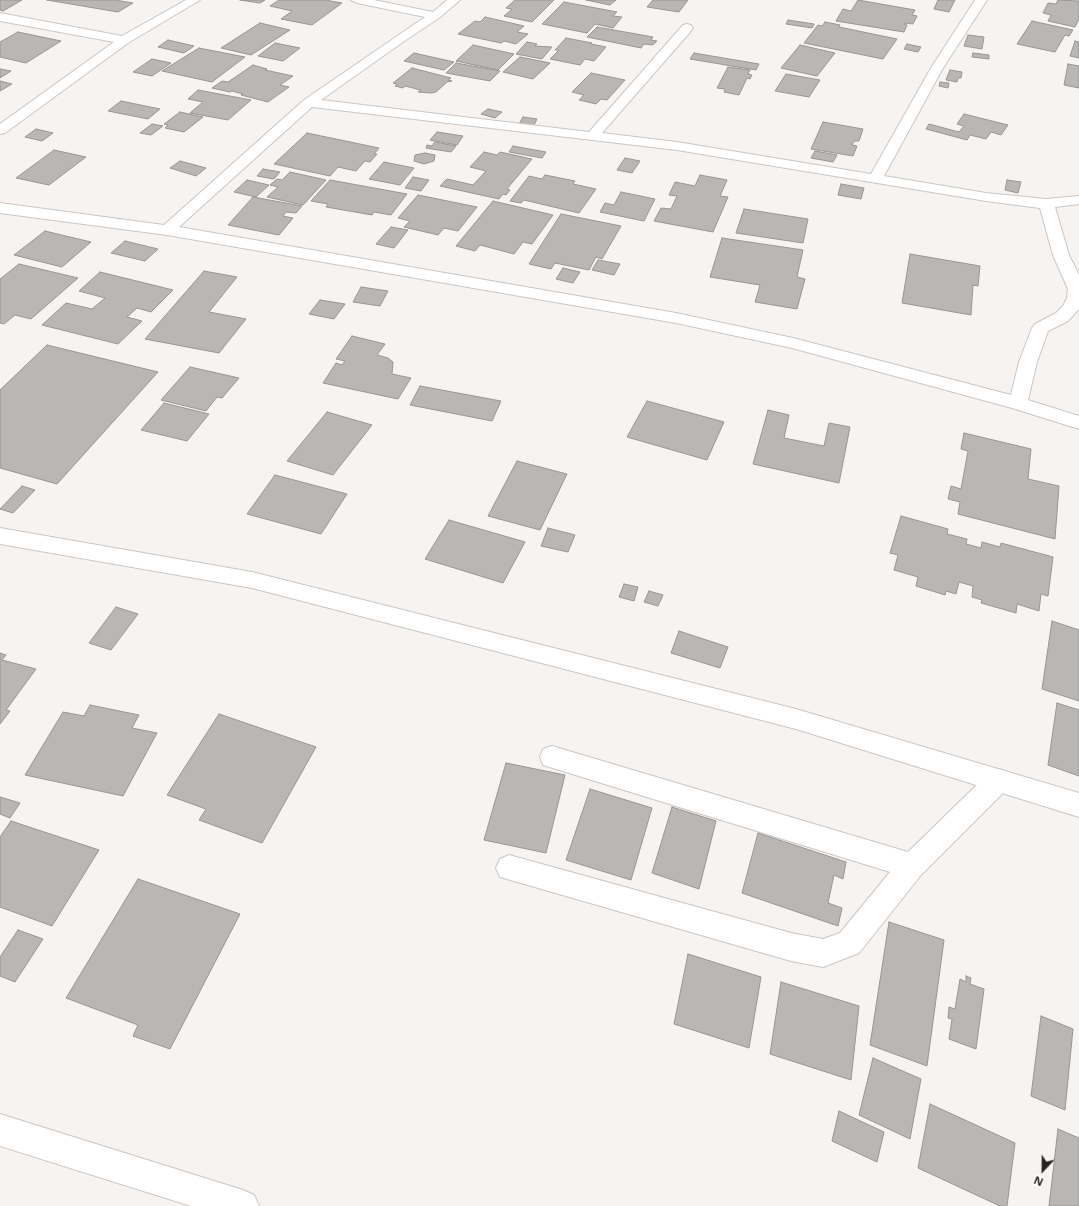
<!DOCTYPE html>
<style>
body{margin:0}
#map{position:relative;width:1079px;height:1206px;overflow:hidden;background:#f6f3f1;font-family:"Open Sans",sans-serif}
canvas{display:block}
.north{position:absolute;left:1023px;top:1150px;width:40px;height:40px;-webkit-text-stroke:3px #fff;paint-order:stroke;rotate:202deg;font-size:11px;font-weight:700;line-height:16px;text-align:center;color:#252423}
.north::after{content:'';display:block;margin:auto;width:14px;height:18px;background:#252423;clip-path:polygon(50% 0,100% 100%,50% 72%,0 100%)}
</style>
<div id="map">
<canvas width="1079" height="1206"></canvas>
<div class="north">N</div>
</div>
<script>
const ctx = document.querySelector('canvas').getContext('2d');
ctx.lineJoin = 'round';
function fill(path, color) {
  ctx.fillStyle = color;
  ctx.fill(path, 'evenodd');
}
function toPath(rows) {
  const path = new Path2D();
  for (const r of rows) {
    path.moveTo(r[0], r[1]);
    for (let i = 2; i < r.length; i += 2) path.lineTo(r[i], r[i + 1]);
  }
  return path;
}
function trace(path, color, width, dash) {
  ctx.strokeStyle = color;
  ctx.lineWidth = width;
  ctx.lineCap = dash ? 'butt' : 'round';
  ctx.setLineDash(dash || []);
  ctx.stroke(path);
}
const building = toPath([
 [0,0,22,0,3,11,0,10,0,0],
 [47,0,115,0,133,3,118,12,47,0],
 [240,0,265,0,260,3,240,0],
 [279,0,325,0,342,3,312,25,281,19,292,11,270,6,279,0],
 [515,0,554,0,532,22,504,16,512,9,506,8,515,0],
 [586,0,616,0,610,5,586,0],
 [653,0,688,0,679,12,647,7,653,0],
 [858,0,915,10,912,15,917,16,913,24,905,23,904,24,907,25,904,32,836,21,843,9,851,11,858,0],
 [938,0,955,0,949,12,934,9,938,0],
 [1058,0,1079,1,1079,19,1075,27,1048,21,1051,15,1043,13,1048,3,1056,4,1058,0],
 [564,2,617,12,613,16,622,17,613,28,595,24,587,33,542,24,564,2],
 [485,17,524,26,517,32,528,34,516,44,504,41,501,43,458,34,475,21,480,22,485,17],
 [788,20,814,24,812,28,786,24,788,20],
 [1032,21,1073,30,1069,36,1065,35,1055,52,1017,44,1032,21],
 [825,22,840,25,839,27,897,39,883,59,804,43,818,25,822,26,825,22],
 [260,23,290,30,251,55,221,48,260,23],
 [597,27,653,37,651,40,657,41,653,45,644,44,641,48,587,37,597,27],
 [18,32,61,41,26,63,0,57,0,42,18,32],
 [968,35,984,37,982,49,964,46,968,35],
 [566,38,592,43,591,44,606,47,594,61,585,59,580,65,550,59,559,50,555,50,566,38],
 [168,40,194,46,184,53,158,47,168,40],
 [1075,41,1079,42,1079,58,1070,56,1075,41],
 [527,42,537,44,535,46,552,47,542,59,516,54,527,42],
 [275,43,300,48,283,61,258,56,275,43],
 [907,44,921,47,918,52,904,49,907,44],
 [473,45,514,54,498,70,456,61,473,45],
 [800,45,835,53,817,76,781,68,800,45],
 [199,48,245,57,212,82,162,71,199,48],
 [414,53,454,62,444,70,404,61,414,53],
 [694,53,759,64,756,70,690,59,694,53],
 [973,53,989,55,989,59,972,57,973,53],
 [520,57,550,63,533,79,503,72,520,57],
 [152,59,171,63,152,76,133,72,152,59],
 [456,63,500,71,490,81,446,73,456,63],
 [1068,64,1079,66,1079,88,1064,85,1068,64],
 [253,65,267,69,265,70,293,76,280,85,289,87,268,102,241,95,243,94,232,91,230,92,212,88,222,81,228,82,253,65],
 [728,67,750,70,748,74,752,75,750,79,747,78,739,95,724,92,725,89,717,88,728,67],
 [412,68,451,78,448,80,452,81,447,82,436,92,431,93,418,92,421,90,405,86,403,88,395,86,397,84,393,83,412,68],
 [0,69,11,71,0,78,0,69],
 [950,70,962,72,961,78,958,78,957,82,946,80,950,70],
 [591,73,625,80,607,100,601,99,596,104,579,100,584,95,572,92,591,73],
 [786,74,820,80,809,97,775,91,786,74],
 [0,81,12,84,0,91,0,81],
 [940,82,949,83,948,88,939,86,940,82],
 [198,90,251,100,228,120,190,113,203,102,188,99,198,90],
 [121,101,160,109,148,119,108,111,121,101],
 [488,109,502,112,495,118,481,114,488,109],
 [180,112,203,117,184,132,165,128,168,125,164,124,180,112],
 [964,114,1008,125,1001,135,991,132,986,139,970,135,967,140,926,129,929,124,959,132,964,126,957,124,964,114],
 [523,117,537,119,533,127,519,124,523,117],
 [823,122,863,129,859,141,854,141,852,145,857,146,853,156,811,149,823,122],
 [152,124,163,126,151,135,140,133,152,124],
 [36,129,53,133,42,141,25,137,36,129],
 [437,132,463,136,457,145,430,140,437,132],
 [307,133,379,148,374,154,377,154,370,162,365,161,356,171,338,167,330,176,274,164,307,133],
 [435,142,456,146,451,152,426,148,427,145,432,146,435,142],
 [513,146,546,152,542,158,509,152,513,146],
 [54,150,86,157,49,185,16,178,54,150],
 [815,151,837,155,833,162,811,158,815,151],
 [484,152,497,155,500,152,532,159,507,189,510,190,506,195,503,194,499,199,440,186,447,179,473,185,486,171,470,167,484,152],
 [425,153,435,155,434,161,424,164,414,161,415,155,425,153],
 [625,158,640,161,632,173,617,170,625,158],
 [180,161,206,168,196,176,170,168,180,161],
 [384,162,414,168,400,185,369,179,384,162],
 [263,169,280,172,274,179,257,176,263,169],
 [290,172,326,180,303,205,267,197,278,187,270,185,277,179,282,180,290,172],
 [545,175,575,181,573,184,596,189,579,213,524,200,521,203,510,201,529,176,542,179,545,175],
 [700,175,727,180,720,196,728,197,713,232,654,221,661,208,671,209,677,196,669,195,675,182,695,186,700,175],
 [413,177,429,180,421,191,405,188,413,177],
 [247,180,269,185,256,197,234,192,247,180],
 [330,180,407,194,391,215,374,212,372,215,326,207,328,204,311,201,330,180],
 [1007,180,1021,182,1018,193,1005,190,1007,180],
 [841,184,864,188,861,199,838,195,841,184],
 [621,192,655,199,644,221,600,212,605,203,614,205,621,192],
 [418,195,477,207,458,231,444,228,438,235,404,227,410,221,398,218,418,195],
 [253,197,302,206,296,213,286,212,283,216,293,218,279,235,228,225,253,197],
 [493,201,553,215,532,244,523,242,514,254,480,245,475,251,456,246,493,201],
 [744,209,808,219,803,243,736,233,744,209],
 [561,214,621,226,602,259,596,257,589,270,555,263,551,269,529,264,561,214],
 [391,227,408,230,394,248,376,244,391,227],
 [45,231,91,242,62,267,14,255,45,231],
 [722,238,803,250,797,277,805,279,797,309,755,302,760,285,710,277,722,238],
 [125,241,158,249,145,261,111,253,125,241],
 [910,254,980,266,978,286,973,285,971,315,902,303,910,254],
 [598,260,620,264,614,275,592,270,598,260],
 [19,264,78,278,31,319,15,315,4,324,0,323,0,279,19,264],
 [563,268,580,272,573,283,556,279,563,268],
 [204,271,237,277,209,312,246,319,219,353,145,339,204,271],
 [100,272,173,290,151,312,137,308,127,317,142,321,118,344,42,325,66,303,92,309,105,298,79,291,100,272],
 [361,287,388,291,380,306,353,302,361,287],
 [320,300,345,304,334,319,309,314,320,300],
 [352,336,385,344,377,355,388,358,393,362,392,374,411,378,398,399,323,383,336,363,342,365,345,361,336,359,352,336],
 [47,345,158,372,57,484,0,468,0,390,47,345],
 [190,367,239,378,222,398,217,397,206,411,161,400,190,367],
 [420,386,501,401,492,421,410,405,420,386],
 [647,401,724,422,707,460,627,437,647,401],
 [164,403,209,414,187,441,141,430,164,403],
 [768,410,789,415,784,438,824,446,829,423,850,427,839,483,753,464,768,410],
 [327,412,372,425,333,475,287,461,327,412],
 [964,433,1031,449,1028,479,1059,486,1055,539,958,514,960,502,948,499,951,486,961,489,968,451,961,449,964,433],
 [517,461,567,474,540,530,488,516,517,461],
 [275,475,347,494,321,534,247,514,275,475],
 [22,486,35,490,13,513,0,509,22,486],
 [901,516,948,529,947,534,967,539,966,544,981,548,982,542,1000,547,1001,543,1053,557,1048,596,1041,594,1039,611,1017,604,1016,613,981,603,982,600,972,597,973,586,959,582,956,594,946,591,945,595,916,586,918,577,894,570,898,555,890,553,901,516],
 [449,520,525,542,503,583,425,559,449,520],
 [548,528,575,535,568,552,541,546,548,528],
 [624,584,638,587,634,601,619,597,624,584],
 [649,591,663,595,658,606,644,602,649,591],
 [116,607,138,614,111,650,89,643,116,607],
 [1052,621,1079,630,1079,701,1042,689,1052,621],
 [679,631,728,647,720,668,671,653,679,631],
 [0,653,6,655,2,660,36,669,6,710,10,711,0,724,0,653],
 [1057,703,1079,710,1079,776,1048,765,1057,703],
 [90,705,139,715,132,728,157,733,123,796,25,775,63,712,84,716,90,705],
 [219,714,316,747,262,843,199,820,206,809,167,795,219,714],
 [506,763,565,775,546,853,484,840,506,763],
 [590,789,652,808,631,880,566,860,590,789],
 [0,797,20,803,10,818,0,814,0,797],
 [672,807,716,821,699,889,652,873,672,807],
 [11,821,99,850,52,926,0,907,0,837,11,821],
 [758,833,846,862,843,879,834,875,828,903,842,908,838,926,742,893,758,833],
 [138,879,240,914,170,1049,133,1036,138,1025,66,998,138,879],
 [889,922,944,940,927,1066,870,1045,889,922],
 [18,930,43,939,15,982,0,976,0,957,18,930],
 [688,954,761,977,749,1048,674,1024,688,954],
 [966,976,971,978,970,984,984,989,976,1049,949,1039,952,1019,948,1018,949,1007,955,1009,960,979,966,982,966,976],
 [781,982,859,1006,851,1080,770,1054,781,982],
 [1041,1016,1073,1029,1065,1110,1031,1096,1041,1016],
 [873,1058,921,1079,910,1139,859,1115,873,1058],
 [930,1104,1015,1143,1007,1206,1000,1206,918,1168,930,1104],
 [839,1111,884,1132,877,1162,832,1141,839,1111],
 [1058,1129,1079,1138,1079,1206,1049,1206,1058,1129]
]);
fill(building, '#b9b6b4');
trace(building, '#989593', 1);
const lane = toPath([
 [552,746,908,852,990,772,999,769,1008,772,1012,780,1008,788,921,875,859,953,823,967,791,961,500,877,496,868,500,859,509,855,791,933,823,939,840,933,890,872,543,765,540,757,543,749,552,746]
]);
const street = toPath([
 [186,0,200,0,128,43,5,133,0,134,0,124,114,42,0,21,0,13,122,36,186,0],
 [351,0,374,0,433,12,447,0,460,0,439,18,403,42,321,100,589,132,683,25,687,24,691,25,693,28,691,31,602,133,677,142,871,174,931,68,975,0,987,0,943,68,884,176,986,193,1046,199,1079,196,1079,204,1055,207,1069,255,1079,275,1079,309,1068,321,1048,331,1037,362,1028,400,1079,416,1079,429,1012,408,792,348,676,323,167,235,0,213,0,203,164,225,304,100,425,17,357,3,351,0],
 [312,107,677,150,986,201,1040,208,1053,255,1068,289,1067,298,1063,306,1056,313,1035,324,1032,328,1019,362,1011,395,793,338,676,313,179,227,312,107],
 [0,528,252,572,796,709,1079,793,1079,817,796,729,252,588,0,544,0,528],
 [0,1114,243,1190,254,1195,259,1206,191,1206,0,1146,0,1114]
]);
trace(lane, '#cac7c5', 2);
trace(street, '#cac7c5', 2);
fill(lane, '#fff');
fill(street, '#fff');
</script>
